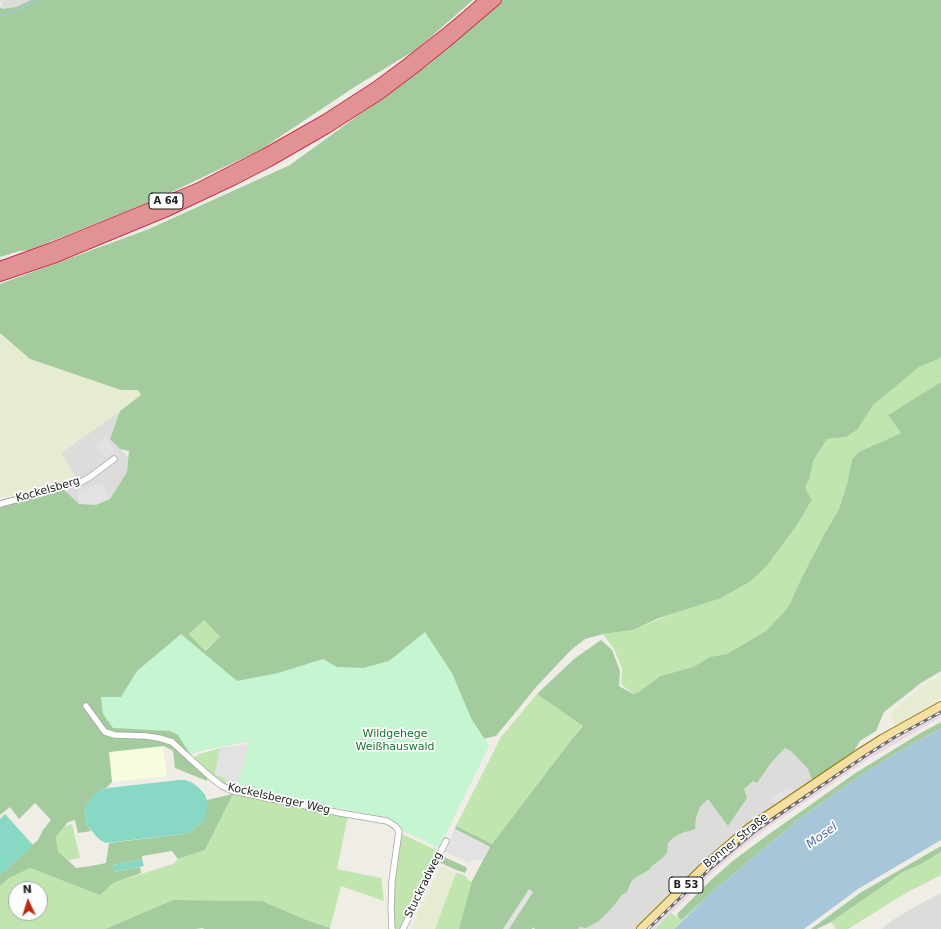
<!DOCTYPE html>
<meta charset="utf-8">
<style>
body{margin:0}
#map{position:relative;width:941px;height:929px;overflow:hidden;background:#efede5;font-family:"DejaVu Sans",sans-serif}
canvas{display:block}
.north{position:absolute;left:8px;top:881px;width:40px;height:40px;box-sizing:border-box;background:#fff;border:1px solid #a5a5a5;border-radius:50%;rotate:356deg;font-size:11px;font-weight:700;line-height:16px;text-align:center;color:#1e1e1e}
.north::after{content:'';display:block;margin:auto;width:14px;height:18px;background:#bf2a0e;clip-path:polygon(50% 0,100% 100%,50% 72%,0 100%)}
</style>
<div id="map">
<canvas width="941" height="929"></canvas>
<div class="north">N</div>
</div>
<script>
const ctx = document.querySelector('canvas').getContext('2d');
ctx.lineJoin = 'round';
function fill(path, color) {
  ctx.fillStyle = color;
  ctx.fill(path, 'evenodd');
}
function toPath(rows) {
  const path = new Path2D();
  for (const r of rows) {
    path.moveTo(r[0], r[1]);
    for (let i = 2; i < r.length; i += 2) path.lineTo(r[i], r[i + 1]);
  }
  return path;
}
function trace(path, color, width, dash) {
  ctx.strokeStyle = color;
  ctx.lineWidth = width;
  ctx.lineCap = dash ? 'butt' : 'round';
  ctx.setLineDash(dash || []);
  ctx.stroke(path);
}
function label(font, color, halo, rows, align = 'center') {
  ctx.font = font + ' "DejaVu Sans",sans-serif';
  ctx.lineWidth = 3.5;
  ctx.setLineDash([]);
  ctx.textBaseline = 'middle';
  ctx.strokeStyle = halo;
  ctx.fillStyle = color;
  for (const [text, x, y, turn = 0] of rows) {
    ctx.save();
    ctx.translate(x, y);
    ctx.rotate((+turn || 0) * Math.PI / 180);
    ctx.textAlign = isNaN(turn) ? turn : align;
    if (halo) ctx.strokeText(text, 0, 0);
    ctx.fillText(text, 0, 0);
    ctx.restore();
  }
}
fill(toPath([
 [0,0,31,0,17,7,3,9],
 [120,411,110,439,129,458,127,472,110,499,79,504,66,493,72,482,61,453],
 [785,748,791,751,808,769,812,780,796,791,800,798,771,817,743,838,645,929,578,929,580,927,585,928,599,921,612,908,622,895,627,892,631,882,635,878,649,870,652,866,660,860,668,843,673,838,680,834,685,832,690,831,695,829,697,813,700,807,703,803,708,799,744,789,753,781,757,782,770,764],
 [941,893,941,929,882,929,891,921,918,905]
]), '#dcdcdb');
fill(toPath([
 [941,709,941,717,867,760,773,824,740,849,714,871,655,929,645,929,711,866,743,838,771,817,864,754]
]), '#e7d8e2');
fill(toPath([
 [163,746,167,776,112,782,109,752]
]), '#f8fde0');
fill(toPath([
 [0,333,30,359,121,390,138,390,141,395,61,453,77,479,72,482,67,482,16,493,0,498],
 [941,675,941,699,895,726,890,713,922,686],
 [442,867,456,873,435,929,414,929,411,928,440,868]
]), '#e6ecd2');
fill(toPath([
 [941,358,941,382,888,415,901,433,881,442,852,459,847,484,839,509,825,533,801,579,790,604,784,612,766,631,727,654,710,657,693,667,660,676,639,692,633,694,621,684,622,668,614,649,603,634,633,630,751,581,766,567,797,525,812,501,805,488,810,477,813,461,827,439,846,437,857,430,872,405,919,367],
 [204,620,220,637,204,651,189,634],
 [537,694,583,725,572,739,492,844,456,826,501,737],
 [220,748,215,774,227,780,225,786,192,758,200,754],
 [233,794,348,816,337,869,381,878,384,901,341,886,330,928,309,921,262,901,173,900,105,929,0,929,0,886,9,878,30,868,100,895,113,883,173,864,178,859,205,850],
 [16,889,40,889,40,913,16,913],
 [72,824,80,858,68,860,58,851,56,837,65,826],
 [402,834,438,851,400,929,394,929,393,909,394,880],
 [941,852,941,875,906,893,848,929,836,929,831,922,886,884,901,873,921,864],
 [456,873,464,875,468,880,472,882,459,929,435,929],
 [671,913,682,920,674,929,655,929]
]), '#c1e5ae');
fill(toPath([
 [31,0,473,0,417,49,356,86,260,150,155,200,29,250,20,251,0,257,0,7,3,9,16,7],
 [503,0,941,0,941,358,919,367,873,405,857,430,846,437,827,439,813,461,810,477,805,488,812,500,797,525,766,567,751,581,721,598,659,618,633,630,603,634,585,639,571,650,537,686,524,702,496,736,470,742,249,741,206,749,190,754,187,757,207,776,207,781,175,768,173,751,164,746,109,752,112,782,106,788,100,790,86,806,85,816,87,825,91,831,78,833,75,820,68,822,56,837,58,851,76,868,91,866,106,863,109,843,185,834,190,832,203,822,207,805,207,800,233,794,205,850,178,859,172,851,142,856,142,859,113,865,115,872,140,867,141,873,113,883,100,895,30,868,9,878,0,886,0,875,38,840,43,830,51,820,35,803,19,819,10,807,0,815,0,506,63,489,79,504,110,499,127,472,129,451,120,449,110,439,120,411,141,395,138,390,121,390,30,359,0,333,0,284,149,229,290,165,429,64],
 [204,620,220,637,205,651,189,634],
 [941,382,941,671,921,683,884,712,876,731,860,741,854,751,812,780,808,769,791,751,785,748,770,764,757,783,753,781,744,789,747,798,728,826,708,799,700,807,696,817,695,829,690,831,685,832,680,834,673,838,668,843,667,853,660,860,652,866,649,870,635,878,631,882,627,892,622,895,612,908,599,921,590,926,585,928,580,927,578,929,535,929,533,927,532,929,459,929,472,881,490,847,455,829,456,826,492,844,572,739,583,726,537,694,574,659,601,640,612,650,620,671,619,686,633,694,639,692,660,676,693,667,710,657,727,654,766,631,784,612,790,604,801,579,825,533,839,509,847,484,852,459,859,452,901,433,888,415],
 [941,722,941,728,895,754,863,774,799,819,711,893,682,920,679,918,677,915,678,913,712,879,734,860,765,837,854,774,919,734],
 [941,846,941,852,921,864,901,873,886,884,831,922,817,929,811,929,860,893],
 [442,856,466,867,467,869,465,873,454,869,439,862],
 [173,900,262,901,309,921,330,928,330,929,204,929,203,928,195,929,105,929]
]), '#a3cb9d');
fill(toPath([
 [425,632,452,673,471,718,489,746,439,848,401,830,392,819,237,788,244,763,249,741,206,749,190,754,178,735,170,731,113,728,103,714,101,697,121,697,137,671,181,634,237,681,278,673,323,659,337,667,363,668,389,661]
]), '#c5f6d1');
fill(toPath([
 [179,780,185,780,193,783,200,789,205,795,207,800,207,810,203,822,190,832,185,834,105,843,104,842,100,840,96,836,87,825,85,816,86,806,90,799,100,790,108,788],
 [5,814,33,845,0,875,0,819],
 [142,859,144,866,115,872,113,865]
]), '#88d8c6');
fill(toPath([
 [105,437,115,450,106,458,95,445],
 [102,483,110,499,96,505,79,504,77,491],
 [248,744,244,763,236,790,225,786,227,780,215,774,220,748],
 [790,786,794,792,775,804,771,797],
 [455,829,489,847,482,860,479,859,473,860,470,864,444,851],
 [529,889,533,892,509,929,503,929]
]), '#e2e2e2');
fill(toPath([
 [941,728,941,840,858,889,804,929,674,929,711,893,799,819,863,774,895,754]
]), '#a8c6d9');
trace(toPath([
 [0,16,5,15,16,11,36,0]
]), '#a8c6d9', 1.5);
const street = toPath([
 [0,504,81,482,90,477,114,459],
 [86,706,105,732,115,735,146,736,159,738,172,742,207,774,222,786,233,791,340,813,387,821,395,826,399,831,392,881,391,909,392,929],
 [403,929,446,841]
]);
const primary = toPath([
 [641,929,706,865,749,828,860,753,882,739,941,706]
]);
const highway = toPath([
 [0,267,52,248,197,189,265,154,325,120,376,87,407,64,444,35,468,15,485,0],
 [0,276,56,257,165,212,235,179,268,162,327,128,380,94,413,69,449,40,496,0]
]);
trace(street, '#a5a5a5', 7);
trace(primary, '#8f780a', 10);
trace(highway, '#cf304d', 12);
trace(street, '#fff', 5.5);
trace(primary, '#f5dfa3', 8);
trace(highway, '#e19294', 10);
const rail = toPath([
 [648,929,712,867,754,832,865,756,895,737,941,712]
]);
trace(rail, '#6c6c6c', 3);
trace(rail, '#fff', 1.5, [4.5]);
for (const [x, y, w] of [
 [166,201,34],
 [686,885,34]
]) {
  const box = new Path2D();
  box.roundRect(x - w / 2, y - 8, w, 16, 3);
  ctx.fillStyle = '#fff';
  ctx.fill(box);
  trace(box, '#1e1e1e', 1);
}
label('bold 10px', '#1e1e1e', null, [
 ["A 64",166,201],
 ["B 53",686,885]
]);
label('11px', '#1e1e1e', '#fff', [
 ["Kockelsberg",48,490,-16],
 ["Kockelsberger Weg",279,799,13],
 ["Bonner Straße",736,841,-39],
 ["Stuckradweg",424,885,-64]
]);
label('11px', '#13762b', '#fff', [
 ["Wildgehege",395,734],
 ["Weißhauswald",395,747]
]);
label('italic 12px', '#516ea8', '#fff', [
 ["Mosel",822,836,-36]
]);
</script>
